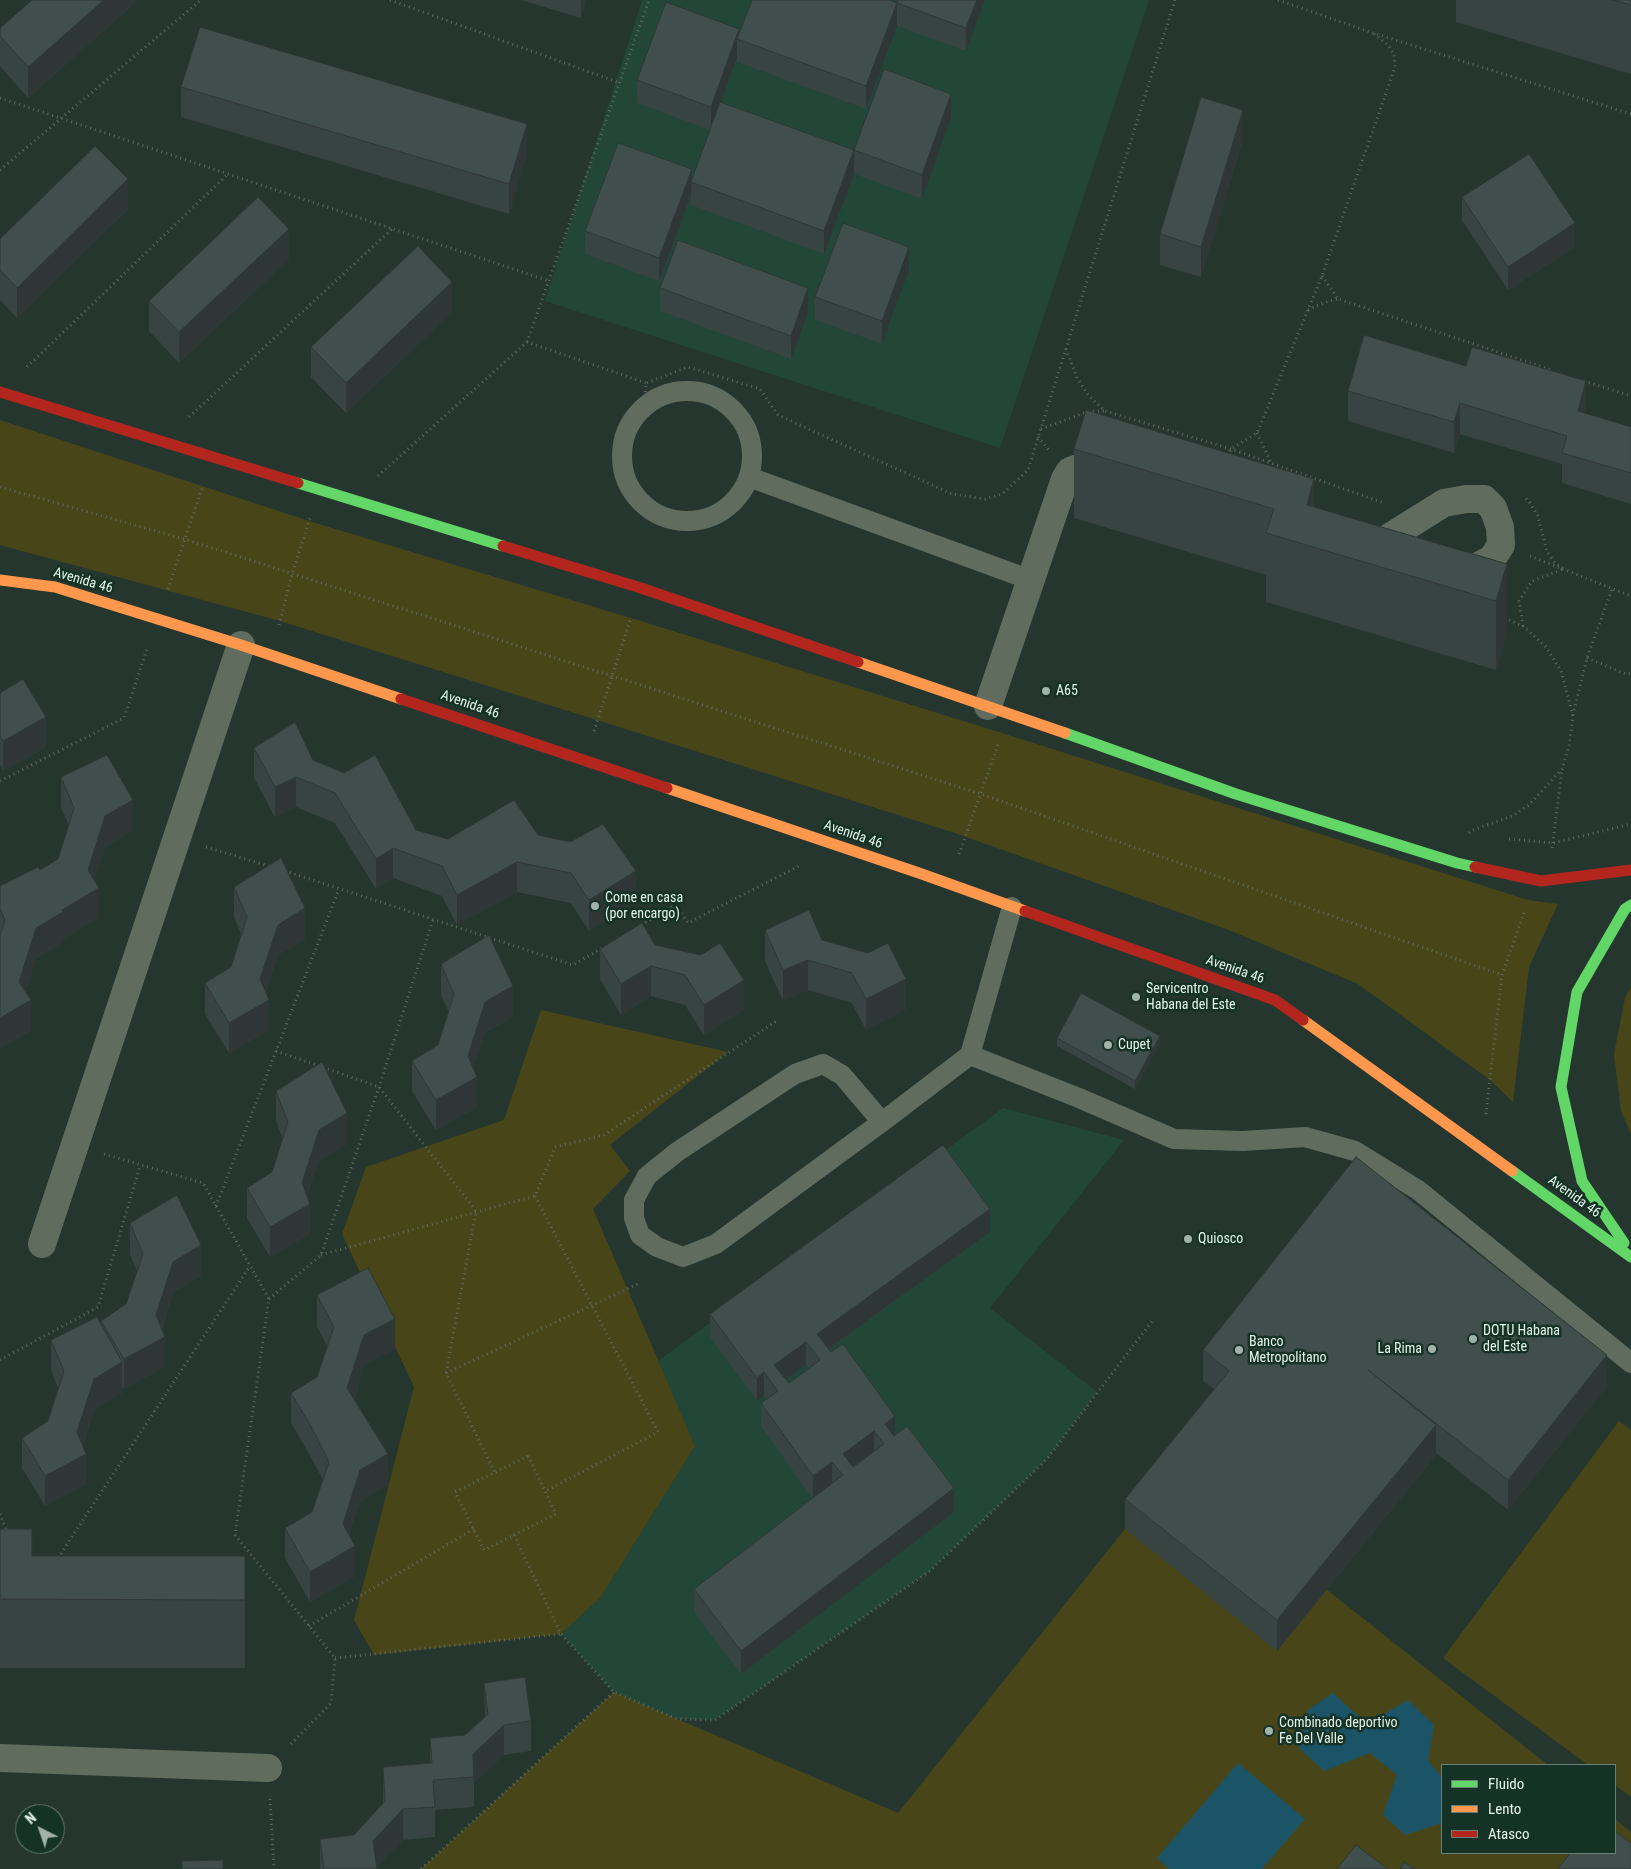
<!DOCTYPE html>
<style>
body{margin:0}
#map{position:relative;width:1631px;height:1869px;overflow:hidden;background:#25362f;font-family:"Roboto Condensed",sans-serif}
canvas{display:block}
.legend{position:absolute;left:1441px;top:1764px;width:175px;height:90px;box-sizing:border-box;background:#153226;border:1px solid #688076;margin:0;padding:6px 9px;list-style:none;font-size:15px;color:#e4f5ed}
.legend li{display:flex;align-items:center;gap:10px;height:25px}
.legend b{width:25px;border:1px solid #688076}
.north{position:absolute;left:15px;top:1804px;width:50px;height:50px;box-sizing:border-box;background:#153226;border:1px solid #688076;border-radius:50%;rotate:319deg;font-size:14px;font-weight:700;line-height:20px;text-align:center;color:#e4f5ed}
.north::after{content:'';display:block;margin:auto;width:18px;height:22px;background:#a1b2aa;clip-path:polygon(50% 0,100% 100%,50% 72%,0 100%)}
</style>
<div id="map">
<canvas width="1631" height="1869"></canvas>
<ul class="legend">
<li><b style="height:6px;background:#63d668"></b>Fluido</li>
<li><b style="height:6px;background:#ff974d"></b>Lento</li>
<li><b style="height:6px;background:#b3261e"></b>Atasco</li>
</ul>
<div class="north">N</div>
</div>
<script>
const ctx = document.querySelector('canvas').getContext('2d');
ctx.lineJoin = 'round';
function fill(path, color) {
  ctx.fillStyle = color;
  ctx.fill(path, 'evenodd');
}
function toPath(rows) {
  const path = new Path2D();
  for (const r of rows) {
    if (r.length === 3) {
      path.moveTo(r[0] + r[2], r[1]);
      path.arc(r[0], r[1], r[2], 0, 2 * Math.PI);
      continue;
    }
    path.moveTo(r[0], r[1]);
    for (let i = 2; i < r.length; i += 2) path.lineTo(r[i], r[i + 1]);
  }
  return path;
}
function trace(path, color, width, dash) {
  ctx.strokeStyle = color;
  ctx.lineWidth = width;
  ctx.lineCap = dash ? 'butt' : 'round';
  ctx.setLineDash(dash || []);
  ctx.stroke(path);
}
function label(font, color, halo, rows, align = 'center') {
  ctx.font = font + ' "Roboto Condensed",sans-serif';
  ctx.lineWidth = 5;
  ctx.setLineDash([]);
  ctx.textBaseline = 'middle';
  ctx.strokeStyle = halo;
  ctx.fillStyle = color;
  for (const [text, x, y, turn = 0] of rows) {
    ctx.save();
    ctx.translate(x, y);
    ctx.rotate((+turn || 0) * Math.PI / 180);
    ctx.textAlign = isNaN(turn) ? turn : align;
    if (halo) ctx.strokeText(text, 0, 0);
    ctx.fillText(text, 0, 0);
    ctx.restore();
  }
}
fill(toPath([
 [642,0,1149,0,1000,448,545,301],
 [1003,1108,1124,1140,990,1308,1097,1392,1046,1460,930,1571,715,1720,677,1719,614,1692,561,1634,601,1597,695,1446,658,1361]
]), '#224637');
fill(toPath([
 [0,420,309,521,631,618,1002,733,1528,900,1558,904,1529,967,1513,1102,1490,1080,1358,984,1229,930,952,832,597,720,280,621,0,545],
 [1631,987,1631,1134,1621,1111,1614,1054,1625,998],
 [541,1010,728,1052,610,1145,630,1171,593,1209,695,1446,601,1597,561,1634,374,1655,354,1620,414,1387,342,1234,366,1167,504,1120],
 [1619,1421,1631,1430,1631,1797,1615,1785,1615,1765,1588,1765,1443,1658],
 [1125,1529,1326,1589,1548,1765,1442,1765,1442,1853,1615,1853,1615,1819,1631,1832,1631,1869,421,1869,614,1692,898,1813]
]), '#484619');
fill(toPath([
 [1333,1693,1367,1724,1408,1700,1434,1725,1428,1761,1442,1777,1442,1823,1405,1835,1383,1815,1397,1775,1370,1753,1324,1771,1299,1748,1308,1710],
 [1238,1763,1305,1819,1262,1869,1169,1869,1157,1858]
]), '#1b5467');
trace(toPath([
 [390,0,620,83],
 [1278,0,1373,33,1631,114],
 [0,98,549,281],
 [0,170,201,0],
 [1322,276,1338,299,1552,370],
 [1308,310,1323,303,1338,299],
 [527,342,649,0],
 [1066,349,1077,378,1089,396,1105,411,1231,449,1384,503],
 [27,367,228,174],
 [1584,381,1631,396],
 [644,407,646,383,688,367,760,389,778,415,952,494,985,499,1002,494,1028,470,1175,0],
 [189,417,392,229],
 [1041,429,1087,412,1105,411],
 [1257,433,1271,463],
 [1038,437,1049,450],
 [1228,456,1231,449,1257,433,1322,276,1395,67,1394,54,1388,45,1373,33],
 [378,476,527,342,646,383],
 [0,487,184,539,981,794,1502,975],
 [1530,556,1631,596],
 [168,589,203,486],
 [279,625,292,574,310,518],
 [1523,626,1519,601,1532,581,1564,569,1555,563,1547,552,1538,516,1530,503,1524,496],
 [1587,658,1626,674,1631,673],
 [1573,715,1587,658,1612,589],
 [594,731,631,618],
 [0,781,124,718,147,649],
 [1469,833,1473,830,1512,816,1529,805,1562,769,1569,746,1573,716,1561,671,1546,647,1523,626,1505,618],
 [1509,839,1553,843,1631,824],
 [206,847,272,867],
 [1552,848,1562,770],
 [959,854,999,742],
 [285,871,573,965,602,948],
 [641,925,676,905,688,923,799,866],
 [276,1051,379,1087,476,1211,446,1373,495,1473],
 [1486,1114,1502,975,1525,910],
 [104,1154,203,1183,269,1299,235,1535,335,1658,331,1703,289,1746],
 [535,1196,658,1432,546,1491],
 [216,1206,339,889],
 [321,1255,535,1196,555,1147,604,1135,778,1020],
 [269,1299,321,1255,379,1087,433,920],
 [0,1360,98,1307,140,1166],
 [446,1373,640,1283],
 [528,1456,556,1514,484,1550,455,1492,528,1456],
 [0,1514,7,1533],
 [514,1535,561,1634,614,1692,677,1719,715,1720,930,1571,1046,1460,1153,1320],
 [58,1558,250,1266],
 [309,1626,474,1529],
 [335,1658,561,1634],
 [270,1799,274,1869],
 [421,1869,614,1692]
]), '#616c61', 3, [1, 4]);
trace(toPath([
 [687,456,65],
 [749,477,1031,580],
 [970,1055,1079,1098,1174,1139,1243,1141,1305,1137,1355,1151,1418,1190,1631,1363],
 [882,1122,842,1075,823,1064,795,1074,677,1152,647,1176,634,1200,634,1218,640,1235,657,1247,683,1257,716,1244,856,1141,882,1122,970,1055,1012,907]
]), '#606c5d', 20);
trace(toPath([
 [1372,548,1444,503,1466,499,1484,499,1493,508,1500,527,1501,545,1492,559,1471,570,1458,570],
 [988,706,1065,479,1070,471,1087,465,1111,467],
 [42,1244,241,645],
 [0,1758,268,1768]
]), '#606c5d', 28);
trace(toPath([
 [298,483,503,546],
 [1065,733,1236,794,1457,863,1475,867],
 [1512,1171,1631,1257],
 [1624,1243,1582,1181,1561,1087,1577,992,1625,909,1631,905]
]), '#63d668', 11);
trace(toPath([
 [0,580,55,587,241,645,401,699],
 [858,662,1065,733],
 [667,788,919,873,1025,911],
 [1303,1020,1512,1171]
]), '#ff974d', 11);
trace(toPath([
 [0,392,298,483],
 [503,546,641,588,858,662],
 [401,699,667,788],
 [1475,867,1541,881,1631,870],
 [1025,911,1275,1000,1303,1020]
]), '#b3261e', 11);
fill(toPath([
 [135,0,135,3,28,98,0,66,0,36],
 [521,0,586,0,581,18],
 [898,0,985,0,966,51,897,26,897,3],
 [1456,0,1631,0,1631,74,1456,22],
 [897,26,866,109,737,62,737,57,721,102,854,174,824,254,691,205,691,195,659,281,585,254,585,231,692,180,710,130,637,103,637,80,739,34],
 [181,87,527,154,509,214,181,117],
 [951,118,922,199,854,174,854,150],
 [1243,140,1201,277,1160,265,1160,234],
 [1462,197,1575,247,1508,290,1462,220],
 [128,209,17,318,0,300,0,239],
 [289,259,179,363,149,331,149,301],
 [909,270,882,344,815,320,815,297],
 [660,288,808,312,791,359,660,311],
 [452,312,346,413,311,377,311,347],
 [1348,391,1586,411,1586,413,1631,427,1631,504,1562,483,1562,464,1460,434,1454,453,1348,421],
 [1074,449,1314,507,1507,564,1507,633,1496,670,1266,602,1266,575,1074,518],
 [0,693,46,747,3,771,0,766],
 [254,748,313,760,416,830,448,839,538,835,636,901,589,931,571,903,517,892,457,925,442,896,393,878,376,889,335,823,296,807,275,817,254,778],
 [61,777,133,830,105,847,94,880,99,918,63,939,63,942,36,959,25,992,31,1030,0,1049,0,886,40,870,58,859,69,825,61,808],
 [234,887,305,939,278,955,266,992,269,1030,229,1053,205,1014,205,983,231,967,241,934,234,917],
 [765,930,822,940,906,1009,866,1030,852,1003,808,990,783,1001,765,961],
 [655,945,744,1010,704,1035,685,1005,651,996,621,1015,600,979,600,949],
 [441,964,513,1016,485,1033,473,1069,477,1107,436,1130,412,1091,412,1061,438,1045,449,1012,441,995],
 [1057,1038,1160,1044,1135,1089,1057,1046],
 [276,1091,347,1144,319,1160,307,1197,310,1234,270,1257,247,1218,247,1188,272,1172,283,1139,276,1121],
 [130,1223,201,1276,173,1292,162,1329,165,1367,124,1389,122,1386,122,1393,94,1409,83,1446,86,1484,45,1506,22,1468,22,1438,48,1421,58,1388,51,1370,51,1340,101,1324,101,1321,126,1304,137,1271,130,1254],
 [990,1232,829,1349,954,1512,741,1674,694,1612,694,1589,812,1498,761,1426,761,1403,767,1399,764,1396,757,1401,710,1337,710,1314],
 [806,1365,809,1368,789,1383,786,1380],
 [317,1295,395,1349,364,1365,354,1399,388,1484,360,1501,349,1535,355,1576,310,1602,285,1558,285,1528,312,1512,323,1480,312,1459,291,1423,291,1393,317,1377,327,1346,317,1326],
 [1203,1350,1607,1386,1508,1510,1436,1453,1436,1455,1277,1651,1125,1529,1125,1499,1214,1389,1203,1381],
 [0,1529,32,1556,245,1556,245,1668,0,1668],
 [484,1683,531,1721,531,1751,504,1755,474,1783,474,1807,435,1810,435,1837,403,1840,377,1867,377,1869,320,1869,320,1839,354,1835,383,1803,383,1767,430,1764,430,1738,465,1735,485,1717]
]), '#384441');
fill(toPath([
 [104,0,135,0,135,3,28,98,28,67],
 [581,0,586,0,581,18],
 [977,0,985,0,966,51,966,28],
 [897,3,897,26,866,109,866,86],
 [739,29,739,40,737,39,737,57,711,130,711,107],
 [951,94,951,118,922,199,922,175],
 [1243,110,1243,140,1201,277,1201,247],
 [527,124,527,154,509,214,509,184],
 [854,150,854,174,824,254,824,231],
 [692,169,691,195,659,281,659,258],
 [128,179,128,209,17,318,17,288],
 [1575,223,1575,247,1508,290,1508,267],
 [289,229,289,259,179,363,179,332],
 [909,247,909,270,882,344,882,321],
 [452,282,452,312,346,413,346,383],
 [808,288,808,312,791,359,791,336],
 [1586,381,1586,411,1578,441,1578,411],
 [1460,403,1460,434,1454,453,1454,422],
 [1314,479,1314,547,1307,505],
 [1507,564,1507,633,1496,670,1496,601],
 [46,717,46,747,3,771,3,741],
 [296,777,296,807,275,817,275,787],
 [133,800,133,830,105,847,90,893,99,888,99,918,63,939,63,942,36,959,21,1006,31,1000,31,1030,0,1049,0,1018,19,982,36,928,62,910,88,870,105,816],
 [393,848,393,878,376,889,376,859],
 [517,862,517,892,457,925,457,895],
 [636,871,636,901,589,931,589,900],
 [305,908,305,939,278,955,262,1004,269,1000,269,1030,229,1053,229,1023,260,979,278,925],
 [808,960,808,990,783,1001,783,970],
 [651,966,651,996,621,1015,621,984],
 [906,979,906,1009,866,1030,866,999],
 [744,980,744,1010,704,1035,704,1005],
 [513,986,513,1016,485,1033,470,1081,477,1077,477,1107,436,1130,436,1100,468,1056,485,1002],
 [1160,1036,1160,1044,1135,1089,1135,1081],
 [347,1113,347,1144,319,1160,304,1208,310,1204,310,1234,270,1257,270,1227,302,1183,319,1130],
 [990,1209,990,1232,817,1357,817,1334],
 [201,1245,201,1276,173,1292,158,1340,165,1337,165,1367,124,1389,124,1359,156,1315,173,1262],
 [395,1319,395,1349,364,1365,347,1419,347,1388,364,1335],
 [806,1342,806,1365,776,1387,774,1365],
 [1607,1355,1607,1386,1508,1510,1508,1480],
 [122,1362,122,1393,94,1409,79,1457,86,1454,86,1484,45,1506,45,1476,77,1432,94,1379],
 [764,1372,764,1396,757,1401,757,1378],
 [895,1416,895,1439,885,1424],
 [1436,1425,1436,1455,1277,1651,1277,1620],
 [874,1431,874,1454,843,1477,843,1454],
 [388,1454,388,1484,360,1501,343,1553,355,1546,355,1576,310,1602,310,1572,343,1524,360,1470],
 [832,1462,832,1485,813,1499,813,1476],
 [954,1488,954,1512,741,1674,741,1651],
 [504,1725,504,1755,474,1783,473,1754],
 [403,1809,403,1840,375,1869,373,1841]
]), '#2e3735');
const building = toPath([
 [32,0,104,0,28,67,0,36,0,28,32,0],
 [752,0,889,0,897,3,866,86,737,39,752,0],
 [898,0,977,0,966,28,897,3,898,0],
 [1613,0,1631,0,1631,5,1613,0],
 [666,2,739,29,711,107,637,80,666,2],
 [200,27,527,124,509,184,181,87,200,27],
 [884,69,951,94,922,175,854,150,884,69],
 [1201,97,1243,110,1201,247,1160,234,1201,97],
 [720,102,854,150,824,231,691,182,720,102],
 [618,143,692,169,659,258,585,231,618,143],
 [95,146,128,179,17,288,0,270,0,239,95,146],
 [1529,154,1575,223,1508,267,1462,197,1529,154],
 [258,197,289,229,179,332,149,301,258,197],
 [843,223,909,247,882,321,815,297,843,223],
 [678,240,808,288,791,336,660,288,678,240],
 [418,246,452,282,346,383,311,347,418,246],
 [1364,335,1466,366,1472,347,1586,381,1578,411,1631,427,1631,473,1562,453,1567,436,1460,403,1454,422,1348,391,1364,335],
 [1086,410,1314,479,1307,505,1507,564,1496,601,1266,533,1274,509,1074,449,1086,410],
 [23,679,46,717,3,741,0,736,0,693,23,679],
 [295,722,313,760,344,773,375,755,416,830,448,839,514,800,538,835,570,842,603,824,636,871,589,900,571,873,517,862,457,895,442,866,393,848,376,859,335,793,296,777,275,787,254,748,295,722],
 [107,755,133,800,105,816,88,870,99,888,62,910,63,912,36,928,19,982,31,1000,0,1018,0,936,5,920,0,909,0,886,38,867,40,870,58,859,74,808,61,777,107,755],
 [281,858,305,908,278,925,260,979,269,1000,229,1023,205,983,231,967,247,917,234,887,281,858],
 [809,910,822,940,868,953,888,943,906,979,866,999,852,973,808,960,783,970,765,930,809,910],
 [642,923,655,945,701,955,720,943,744,980,704,1005,685,975,651,966,621,984,600,949,642,923],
 [489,935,513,986,485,1002,468,1056,477,1077,436,1100,412,1061,438,1045,454,994,441,964,489,935],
 [1081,993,1160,1036,1135,1081,1057,1038,1081,993],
 [322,1062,347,1113,319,1130,302,1183,310,1204,270,1227,247,1188,272,1172,288,1122,276,1091,322,1062],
 [943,1145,990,1209,817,1334,831,1352,843,1344,895,1416,885,1424,894,1436,907,1426,954,1488,741,1651,694,1589,843,1475,832,1462,813,1476,761,1403,778,1391,764,1372,757,1378,710,1314,943,1145],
 [806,1342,820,1360,789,1383,774,1365,806,1342],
 [874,1431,884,1444,853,1467,843,1454,874,1431],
 [1356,1157,1607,1355,1508,1480,1368,1370,1436,1425,1277,1620,1125,1499,1229,1371,1203,1350,1356,1157],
 [177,1195,201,1245,173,1262,156,1315,165,1337,124,1359,101,1321,126,1304,143,1254,130,1223,177,1195],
 [368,1268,395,1319,364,1335,347,1388,388,1454,360,1470,343,1524,355,1546,310,1572,285,1528,312,1512,329,1462,312,1428,291,1393,317,1377,334,1327,317,1295,368,1268],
 [97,1317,122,1362,94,1379,77,1432,86,1454,45,1476,22,1438,48,1421,64,1371,51,1340,97,1317],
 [0,1529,32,1529,32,1556,245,1556,245,1600,0,1599,0,1529],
 [525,1677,531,1721,504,1725,473,1754,474,1777,433,1780,435,1807,403,1809,373,1841,377,1869,324,1869,320,1839,354,1835,385,1801,383,1767,432,1763,430,1738,465,1735,488,1714,484,1683,525,1677],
 [1615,1831,1631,1843,1631,1869,1558,1869,1570,1853,1615,1853,1615,1831],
 [1356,1845,1388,1869,1337,1869,1356,1845],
 [223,1860,223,1869,182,1869,182,1861,223,1860],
 [1404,1862,1415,1869,1400,1869,1404,1862]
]);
fill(building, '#414f4c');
trace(building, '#2e3735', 1);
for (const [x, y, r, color] of [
 [1046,691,5,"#a1b2aa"],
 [595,906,5,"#a1b2aa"],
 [1136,997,5,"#a1b2aa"],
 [1108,1045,5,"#a1b2aa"],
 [1188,1239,5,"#a1b2aa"],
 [1473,1339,5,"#a1b2aa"],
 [1432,1349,5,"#a1b2aa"],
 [1239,1350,5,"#a1b2aa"],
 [1269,1731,5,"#a1b2aa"]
]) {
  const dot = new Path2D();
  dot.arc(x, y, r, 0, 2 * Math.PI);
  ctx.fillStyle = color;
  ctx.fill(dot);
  trace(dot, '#153226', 2);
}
label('14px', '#e4f5ed', '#153226', [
 ["Avenida 46",83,581,16],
 ["Avenida 46",470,705,19],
 ["Avenida 46",853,835,19],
 ["Avenida 46",1235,970,19],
 ["Avenida 46",1574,1197,36]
]);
label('14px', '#e4f5ed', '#153226', [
 ["A65",1056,691],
 ["Come en casa",605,898],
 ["(por encargo)",605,914],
 ["Servicentro",1146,989],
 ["Habana del Este",1146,1005],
 ["Cupet",1118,1045],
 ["Quiosco",1198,1239],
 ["DOTU Habana",1483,1331],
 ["del Este",1483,1347],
 ["Banco",1249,1342],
 ["Metropolitano",1249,1358],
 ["La Rima",1422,1349,"right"],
 ["Combinado deportivo",1279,1723],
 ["Fe Del Valle",1279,1739]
], 'left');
</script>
